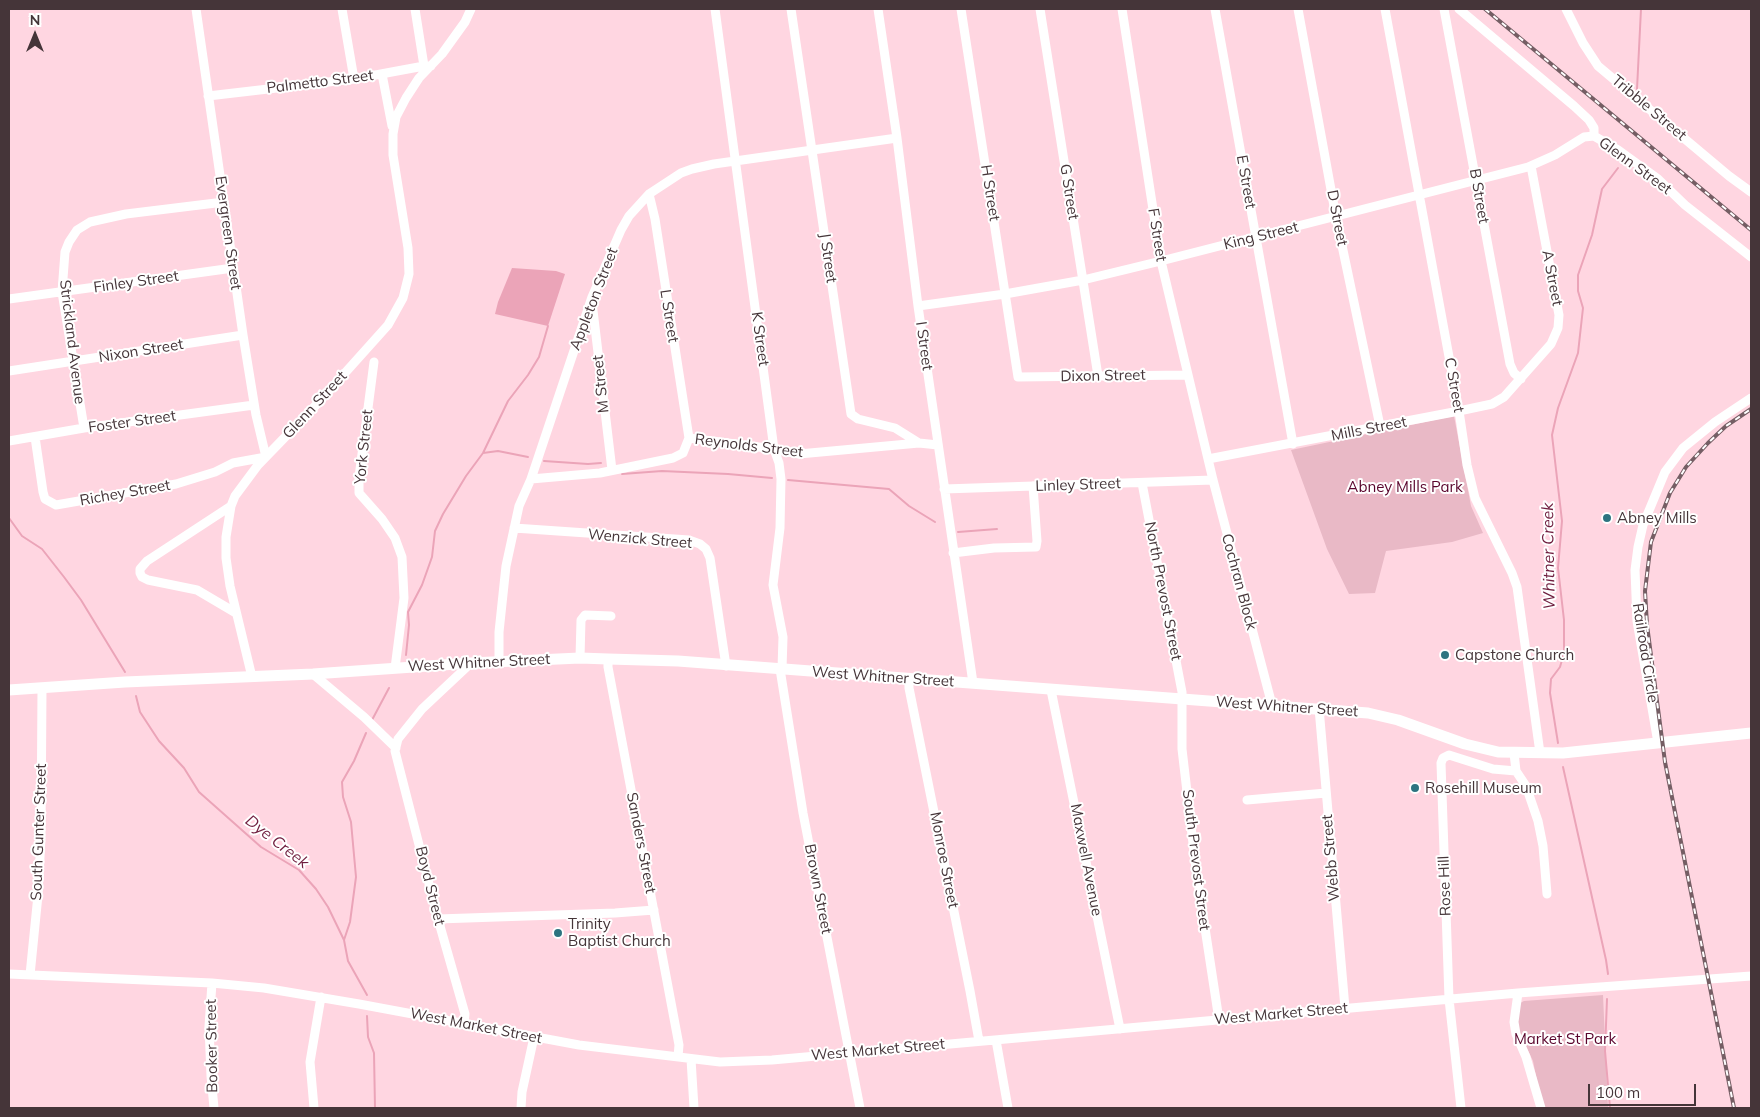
<!DOCTYPE html>
<style>
body{margin:0}
#map{position:relative;width:1760px;height:1117px;overflow:hidden;background:#ffd6e1;font-family:Mulish,sans-serif}
canvas{display:block}
.frame{position:absolute;inset:0;border:10px solid #453539;pointer-events:none}
.north{position:absolute;left:10px;top:10px;width:50px;height:50px;-webkit-text-stroke:4px #fff;paint-order:stroke;rotate:0deg;font-size:14px;font-weight:700;line-height:20px;text-align:center;color:#453539}
.north::after{content:'';display:block;margin:auto;width:18px;height:22px;background:#453539;clip-path:polygon(50% 0,100% 100%,50% 72%,0 100%)}
.scale{position:absolute;left:1588px;top:1084px;width:108px;height:22px;box-sizing:border-box;border:2px solid #453539;border-top:0;padding-left:6px;font-size:15px;line-height:18px;white-space:nowrap;color:#453539;-webkit-text-stroke:4px #fff;paint-order:stroke}
</style>
<div id="map">
<canvas width="1760" height="1117"></canvas>
<div class="frame"></div>
<div class="north">N</div>
<div class="scale">100 m</div>
</div>
<script>
const ctx = document.querySelector('canvas').getContext('2d');
ctx.lineJoin = 'round';
function fill(path, color) {
  ctx.fillStyle = color;
  ctx.fill(path, 'evenodd');
}
function toPath(rows) {
  const path = new Path2D();
  for (const r of rows) {
    path.moveTo(r[0], r[1]);
    for (let i = 2; i < r.length; i += 2) path.lineTo(r[i], r[i + 1]);
  }
  return path;
}
function trace(path, color, width, dash) {
  ctx.strokeStyle = color;
  ctx.lineWidth = width;
  ctx.lineCap = dash ? 'butt' : 'round';
  ctx.setLineDash(dash || []);
  ctx.stroke(path);
}
function label(font, color, halo, rows, align = 'center') {
  ctx.font = font + ' Mulish,sans-serif';
  ctx.lineWidth = 4;
  ctx.setLineDash([]);
  ctx.textBaseline = 'middle';
  ctx.strokeStyle = halo;
  ctx.fillStyle = color;
  for (const [text, x, y, turn = 0] of rows) {
    ctx.save();
    ctx.translate(x, y);
    ctx.rotate((+turn || 0) * Math.PI / 180);
    ctx.textAlign = isNaN(turn) ? turn : align;
    if (halo) ctx.strokeText(text, 0, 0);
    ctx.fillText(text, 0, 0);
    ctx.restore();
  }
}
fill(toPath([
 [1454,416,1471,506,1483,533,1452,542,1386,551,1375,593,1349,594,1327,549,1291,450],
 [1603,995,1608,1108,1545,1108,1540,1096,1533,1061,1517,1027,1520,1003,1524,1001]
]), '#e9b9c6');
fill(toPath([
 [512,268,556,271,565,274,548,326,495,314,498,302]
]), '#eba4b8');
trace(toPath([
 [1637,89,1641,9],
 [483,453,498,451,528,457],
 [544,461,588,464,601,463],
 [622,474,662,471,728,474,772,478],
 [788,480,889,489,909,506,935,522],
 [9,518,22,536,42,549,64,577,81,600,125,672],
 [958,532,997,529],
 [406,655,409,625,408,612,422,585,432,557,435,531,443,514,466,476,483,453,508,401,528,375,539,357,548,326],
 [136,696,140,712,159,741,184,768,199,792,261,847,299,870,316,889,328,907,344,940,348,961,367,995],
 [372,720,389,688],
 [1558,743,1550,693,1551,679,1560,667,1564,653,1564,620,1558,568,1562,521,1552,435,1558,408,1578,353,1583,308,1578,291,1578,275,1592,235,1602,189,1618,168],
 [1563,767,1606,960,1608,974],
 [344,940,350,922,356,877,351,822,343,797,342,782,354,761,366,733],
 [1607,999,1605,1051,1610,1108],
 [367,1016,368,1037,374,1053,375,1108]
]), '#eba4b8', 2);
trace(toPath([
 [196,9,243,335,256,415,266,457],
 [342,9,354,79],
 [415,9,424,66],
 [715,9,774,449,779,463,781,479,780,528,773,585,783,637,782,669],
 [791,9,851,414,858,419,895,428,919,443,938,445],
 [878,9,897,138,918,306,973,683],
 [961,9,1018,377,1188,375],
 [1040,9,1098,376],
 [1122,9,1161,261,1213,480,1272,705],
 [1215,9,1293,444],
 [1298,9,1336,217,1380,426],
 [1385,9,1459,411,1467,465,1475,498,1512,573,1517,587,1540,753],
 [1444,9,1510,364,1514,373,1521,379],
 [1459,9,1574,106,1589,120,1594,128,1594,136],
 [1566,9,1583,43,1598,66,1729,176,1751,192],
 [382,74,392,126],
 [208,96,354,79,424,66,431,66],
 [1594,136,1618,150,1658,179,1685,205,1751,257],
 [649,194,655,219,689,438],
 [9,299,233,268],
 [592,302,612,470],
 [918,306,1005,294,1083,280,1161,261,1528,167,1555,155,1584,137,1594,136],
 [374,362,359,477,359,493,382,519,395,538,402,557,404,598,395,668],
 [9,371,243,335],
 [84,428,62,292,65,252,69,242,77,230,90,222,126,214,224,202],
 [35,437,43,492,45,499,56,505,176,484,215,472,233,463,266,457],
 [9,441,84,428,254,405],
 [1208,459,1459,411,1492,404,1504,397,1551,344,1558,328,1559,315,1531,166],
 [531,479,600,473,673,458,683,453,689,438,774,449,799,454,919,443],
 [1142,483,1182,692,1182,749,1196,869,1219,1020],
 [944,489,1213,480],
 [231,506,147,561,140,569,140,573,142,577,148,580,197,590,236,613],
 [514,528,689,540,700,544,706,549,710,558,726,666],
 [953,553,994,548,1036,547,1037,541,1033,486],
 [580,658,581,620,585,615,611,616],
 [608,659,608,667,679,1045,678,1057],
 [499,662,499,632,506,566,519,506,531,479,592,297,621,230,629,216,649,194,681,173,692,169,714,164,897,138],
 [780,669,803,813,860,1108],
 [313,674,364,717,396,748],
 [252,677,230,586,226,558,226,537,231,506,235,496,258,465,318,403,388,325,403,298,409,274,408,248,393,155,393,134,396,117,406,98,419,78,442,54,465,22,471,9],
 [909,678,909,688,970,991,979,1041],
 [1051,690,1120,1029],
 [1319,708,1345,1008],
 [1658,743,1637,621,1635,570,1638,547,1643,525,1665,472,1683,448,1715,422,1751,398],
 [1516,771,1526,786,1538,821,1543,846,1547,894],
 [1247,800,1326,793],
 [438,919,615,913,654,910],
 [9,974,212,983,264,988,359,1004,579,1045,720,1062,772,1060,1518,993,1751,976],
 [30,975,38,895,41,838,42,688],
 [212,983,209,1026,211,1076,214,1108],
 [1518,993,1514,1022,1516,1034,1526,1057,1541,1108],
 [464,1024,465,1014,438,919,395,751,398,739,422,709,471,663],
 [996,1040,1008,1108],
 [691,1059,694,1108],
 [314,1108,310,1062,321,997],
 [521,1108,522,1092,534,1037],
 [1461,1108,1449,999,1441,763,1443,758,1449,755,1493,769,1516,771,1514,753]
]), '#fff', 9);
trace(toPath([
 [9,690,125,682,313,674,471,663,580,658,608,659,678,661,1368,713,1398,720,1465,744,1498,752,1563,753,1751,733]
]), '#fff', 11);
const rail = toPath([
 [1485,9,1751,230],
 [1734,1108,1665,762,1647,625,1645,591,1651,542,1670,493,1686,467,1708,443,1726,426,1751,409]
]);
trace(rail, '#755e64', 4);
trace(rail, '#fff', 2, [5.5]);
for (const [x, y, r, color] of [
 [1607,518,5,"#2d7480"],
 [1445,655,5,"#2d7480"],
 [1415,788,5,"#2d7480"],
 [558,933,5,"#2d7480"]
]) {
  const dot = new Path2D();
  dot.arc(x, y, r, 0, 2 * Math.PI);
  ctx.fillStyle = color;
  ctx.fill(dot);
  trace(dot, '#fff', 2);
}
label('15px', '#453539', '#fff', [
 ["Palmetto Street",320,82,-7],
 ["Tribble Street",1649,108,40],
 ["Glenn Street",1635,166,36],
 ["E Street",1246,182,80],
 ["G Street",1069,192,81],
 ["H Street",990,193,81],
 ["B Street",1479,196,80],
 ["D Street",1337,218,79],
 ["Evergreen Street",228,233,82],
 ["F Street",1157,235,81],
 ["King Street",1261,236,-14],
 ["J Street",828,258,82],
 ["A Street",1552,278,79],
 ["Finley Street",136,282,-8],
 ["Appleton Street",594,299,-69],
 ["L Street",669,316,81],
 ["K Street",760,339,82],
 ["Strickland Avenue",72,342,83],
 ["I Street",924,346,82],
 ["Nixon Street",141,351,-9],
 ["Dixon Street",1103,376,-1],
 ["M Street",601,384,-96],
 ["C Street",1454,385,80],
 ["Glenn Street",315,405,-47],
 ["Foster Street",132,422,-8],
 ["Mills Street",1369,429,-11],
 ["Reynolds Street",749,446,7],
 ["York Street",364,447,-84],
 ["Linley Street",1078,485,-2],
 ["Richey Street",125,493,-10],
 ["Wenzick Street",640,539,5],
 ["Cochran Block",1239,582,75],
 ["North Prevost Street",1163,591,79],
 ["Railroad Circle",1645,653,81],
 ["West Whitner Street",479,663,-3],
 ["West Whitner Street",883,677,4],
 ["West Whitner Street",1287,707,4],
 ["South Gunter Street",39,832,-88],
 ["Sanders Street",641,843,79],
 ["Webb Street",1331,858,-95],
 ["Monroe Street",944,860,79],
 ["Maxwell Avenue",1086,860,79],
 ["South Prevost Street",1196,860,83],
 ["Boyd Street",430,886,76],
 ["Rose Hill",1445,886,-92],
 ["Brown Street",818,889,79],
 ["West Market Street",1281,1014,-5],
 ["West Market Street",476,1026,11],
 ["Booker Street",212,1046,-91],
 ["West Market Street",878,1050,-5]
]);
label('15px', '#59042c', '#fff', [
 ["Abney Mills Park",1405,487],
 ["Market St Park",1565,1039]
]);
label('15px', '#453539', '#fff', [
 ["Abney Mills",1617,518],
 ["Capstone Church",1455,655],
 ["Rosehill Museum",1425,788],
 ["Trinity",568,924],
 ["Baptist Church",568,941]
], 'left');
label('italic 16px', '#6f1d3e', '#fff', [
 ["Whitner Creek",1549,556,-91],
 ["Dye Creek",277,842,38]
]);
</script>
